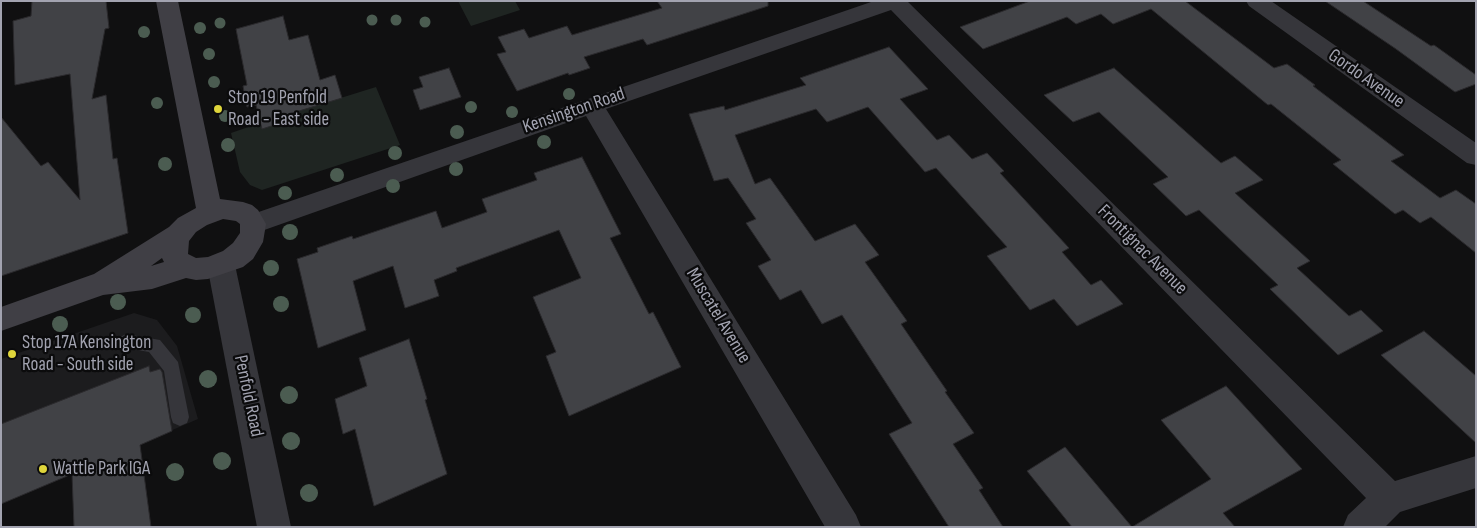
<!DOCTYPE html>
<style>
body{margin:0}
#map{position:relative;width:1477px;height:528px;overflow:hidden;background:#101011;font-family:"Sofia Sans Condensed",sans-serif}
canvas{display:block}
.frame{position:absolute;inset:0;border:2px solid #a2a3b0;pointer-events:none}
</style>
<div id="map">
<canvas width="1477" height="528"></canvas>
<div class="frame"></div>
</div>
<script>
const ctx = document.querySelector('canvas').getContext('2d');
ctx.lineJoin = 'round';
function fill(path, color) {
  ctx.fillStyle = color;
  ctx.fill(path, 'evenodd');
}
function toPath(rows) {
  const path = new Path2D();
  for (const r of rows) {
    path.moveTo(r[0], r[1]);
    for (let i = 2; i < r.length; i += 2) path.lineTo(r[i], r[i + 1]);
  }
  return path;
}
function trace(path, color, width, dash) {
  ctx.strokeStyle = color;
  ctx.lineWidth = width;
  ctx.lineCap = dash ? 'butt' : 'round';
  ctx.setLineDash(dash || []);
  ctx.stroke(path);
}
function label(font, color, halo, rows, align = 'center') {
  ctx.font = font + ' "Sofia Sans Condensed",sans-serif';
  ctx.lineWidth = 4.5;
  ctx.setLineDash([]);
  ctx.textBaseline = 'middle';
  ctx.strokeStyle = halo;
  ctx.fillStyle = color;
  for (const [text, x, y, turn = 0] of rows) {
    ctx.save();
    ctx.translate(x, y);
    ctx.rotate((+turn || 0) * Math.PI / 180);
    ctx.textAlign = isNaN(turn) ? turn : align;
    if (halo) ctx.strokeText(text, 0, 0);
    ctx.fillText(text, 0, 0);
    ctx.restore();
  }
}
fill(toPath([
 [134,313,157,320,177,346,198,419,1,504,1,359]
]), '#1c1c1e');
fill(toPath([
 [458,1,515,1,520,10,471,26],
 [376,87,400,145,262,190,250,185,240,172,231,133,260,123,262,128,290,120,289,114]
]), '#1f2522');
const building = toPath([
 [32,1,106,1,109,28,105,29,92,99,106,95,113,159,117,158,128,233,1,276,1,117,41,166,48,162,80,200,70,74,15,85,13,21,31,16,32,1],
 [657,1,768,1,768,6,647,45,643,39,584,57,590,68,569,75,568,73,517,91,497,54,506,52,498,37,524,29,529,38,567,26,572,35,662,8,657,1],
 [1030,1,1185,1,1274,68,1287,64,1315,85,1313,86,1404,155,1391,161,1440,198,1456,190,1476,204,1476,253,1431,217,1420,223,1403,210,1395,214,1333,164,1341,160,1271,104,1268,105,1151,9,1113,24,1101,14,1076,24,1067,17,983,49,960,27,1030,1],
 [1325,1,1363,1,1431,46,1434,45,1476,75,1476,84,1455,92,1396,49,1325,1],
 [283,16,289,40,308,35,320,80,335,75,342,98,289,114,290,120,262,129,256,105,247,107,243,86,247,85,236,29,283,16],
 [889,47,928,89,900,99,937,140,949,135,972,159,987,153,1004,171,1000,173,1069,248,1062,252,1091,285,1101,280,1123,304,1077,326,1054,299,1030,310,987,256,1007,247,936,168,925,172,868,107,827,122,816,109,735,135,755,184,770,178,815,241,855,224,879,255,865,262,907,321,901,324,947,391,945,392,974,433,953,444,983,488,979,490,1003,527,949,527,889,434,912,423,842,315,822,324,801,290,780,300,758,266,771,260,746,223,756,219,728,178,714,181,689,114,724,106,725,110,806,85,800,78,889,47],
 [449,68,461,97,420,110,413,90,423,87,419,77,449,68],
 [1114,68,1221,163,1235,156,1263,180,1235,193,1310,261,1297,268,1349,316,1361,310,1383,331,1338,355,1270,289,1278,285,1199,210,1186,216,1153,184,1168,177,1099,112,1073,122,1044,95,1114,68],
 [582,157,621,234,610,238,649,314,653,312,681,367,569,416,546,356,556,352,533,297,581,278,559,230,456,268,457,271,434,280,439,296,405,308,393,266,353,281,366,330,318,348,297,259,318,252,317,248,352,236,353,239,436,211,442,228,487,212,482,199,537,180,534,173,582,157],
 [1424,331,1476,376,1476,443,1381,355,1424,331],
 [409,339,427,399,425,400,447,474,374,506,355,429,343,434,335,399,367,386,359,358,409,339],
 [149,366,150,372,160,369,162,372,172,431,140,445,151,527,74,527,72,474,1,504,1,424,149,366],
 [1226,386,1302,469,1223,513,1235,527,1072,527,1027,471,1065,447,1132,527,1211,479,1161,420,1226,386]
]);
fill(building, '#414246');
trace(building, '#2b2a2d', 1);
fill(toPath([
 [126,334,160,340,178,362,189,417,187,423,180,426,173,423,171,417,164,371,149,352,120,347,117,342,120,337,126,334]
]), '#36363b');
fill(toPath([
 [874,1,907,1,1395,481,1476,456,1476,488,1400,512,1385,527,1343,527,1348,515,1366,498,891,10,606,109,856,515,861,527,825,527,586,116,253,234,244,231,240,224,244,217,874,1],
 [1246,1,1271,1,1476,143,1476,165,1467,163,1249,6,1246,1]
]), '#36363b');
fill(toPath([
 [221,254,231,257,235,265,291,527,257,527,207,265,211,257,221,254]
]), '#36363b');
fill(toPath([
 [156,1,178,1,220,199,243,202,252,205,258,210,266,224,263,242,253,259,243,267,208,279,196,280,186,278,152,289,103,295,1,331,1,307,94,274,169,227,178,218,196,208,156,1],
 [223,219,236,221,240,224,240,233,233,243,223,251,208,257,196,258,188,254,189,241,196,232,207,225,223,219],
 [162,258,164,262,151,266,162,258]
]), '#403f45');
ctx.fillStyle = '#4b5c51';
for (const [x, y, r] of [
 [372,20,5.5],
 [396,20,5.5],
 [425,22,5.5],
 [220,23,5.5],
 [200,28,6],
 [144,32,6],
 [209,54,6],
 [214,82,6],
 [569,94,6],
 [157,103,6],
 [471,107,6],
 [512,112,6],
 [225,116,6],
 [457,132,7],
 [544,142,7],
 [228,145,7],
 [395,153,7],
 [165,164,7],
 [456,169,7],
 [337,175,7],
 [393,186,7],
 [285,193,7],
 [290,232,8],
 [271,268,8],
 [118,302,8],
 [281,304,8],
 [193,315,8],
 [60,324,8],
 [208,379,9],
 [289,395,9],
 [291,441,9],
 [222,461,9],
 [175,472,9],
 [309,493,9]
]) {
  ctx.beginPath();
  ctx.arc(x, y, r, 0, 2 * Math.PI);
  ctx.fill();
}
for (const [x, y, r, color] of [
 [218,109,5,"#ded53b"],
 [12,354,5,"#ded53b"],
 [43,469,5,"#ded53b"]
]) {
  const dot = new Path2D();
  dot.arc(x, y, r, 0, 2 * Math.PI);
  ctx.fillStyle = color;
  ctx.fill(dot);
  trace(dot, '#0b0b0c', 2);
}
label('19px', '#a2a3b0', '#0b0b0c', [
 ["Gordo Avenue",1366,79,35],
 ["Kensington Road",574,111,-19],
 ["Frontignac Avenue",1142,250,45],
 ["Muscatel Avenue",718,316,59],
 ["Penfold Road",248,396,78]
]);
label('19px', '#a2a3b0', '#0b0b0c', [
 ["Stop 19 Penfold",228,98],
 ["Road - East side",228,120],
 ["Stop 17A Kensington",22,343],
 ["Road - South side",22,365],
 ["Wattle Park IGA",53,469]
], 'left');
</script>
